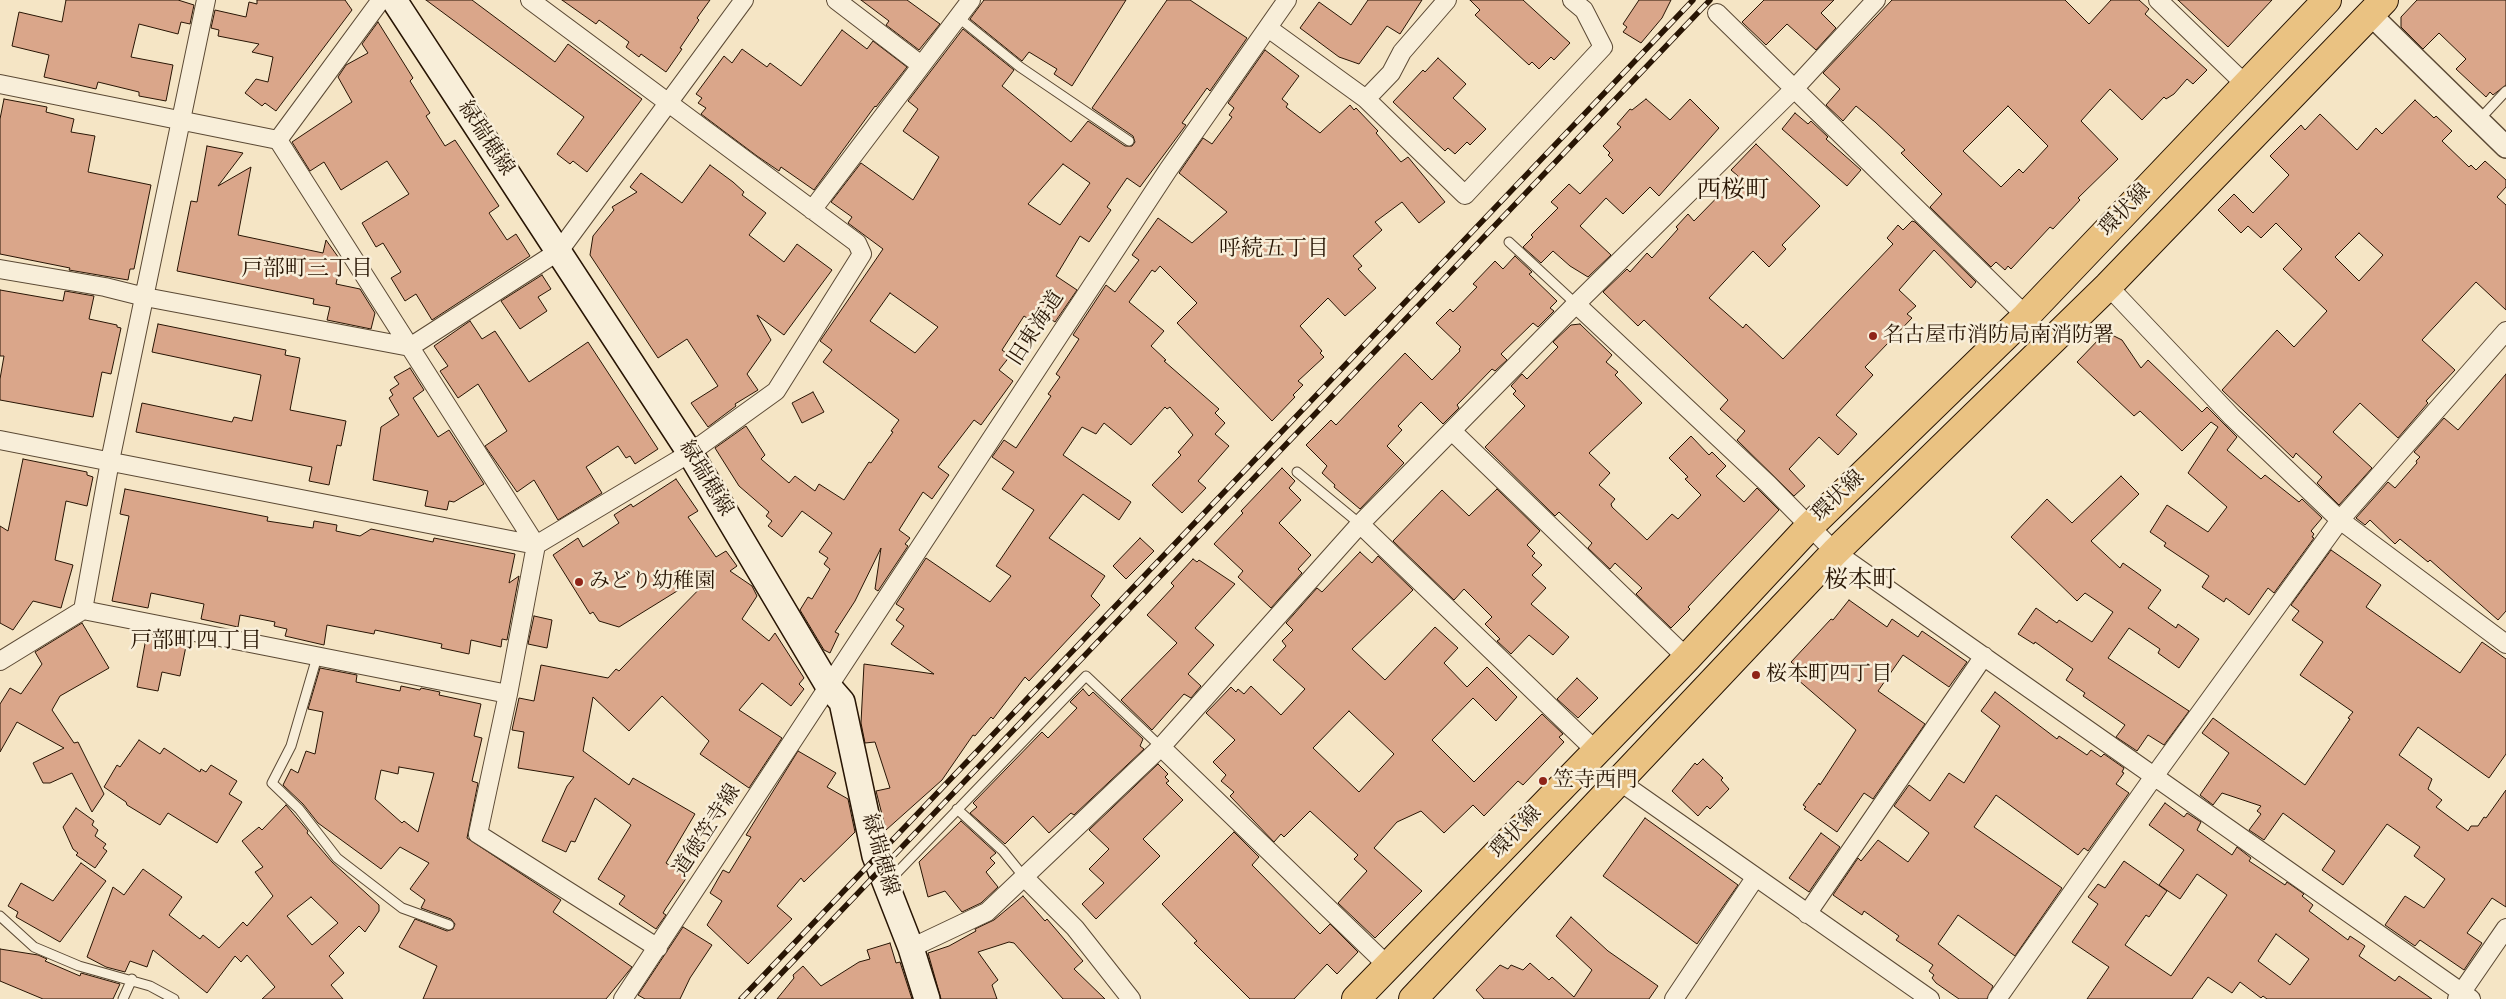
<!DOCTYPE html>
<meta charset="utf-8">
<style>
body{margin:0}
canvas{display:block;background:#f5e5c5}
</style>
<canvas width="2506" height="999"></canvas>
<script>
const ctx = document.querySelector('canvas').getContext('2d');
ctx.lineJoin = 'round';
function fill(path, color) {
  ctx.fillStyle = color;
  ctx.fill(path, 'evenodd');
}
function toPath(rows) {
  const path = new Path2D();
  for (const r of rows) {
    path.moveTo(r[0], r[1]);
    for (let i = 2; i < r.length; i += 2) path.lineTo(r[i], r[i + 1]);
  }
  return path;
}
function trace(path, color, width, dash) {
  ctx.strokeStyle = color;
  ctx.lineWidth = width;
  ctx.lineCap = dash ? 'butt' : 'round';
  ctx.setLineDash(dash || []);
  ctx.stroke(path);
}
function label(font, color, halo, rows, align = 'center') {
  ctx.font = font + ' "IM FELL Double Pica","Noto Serif JP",serif';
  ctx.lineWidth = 5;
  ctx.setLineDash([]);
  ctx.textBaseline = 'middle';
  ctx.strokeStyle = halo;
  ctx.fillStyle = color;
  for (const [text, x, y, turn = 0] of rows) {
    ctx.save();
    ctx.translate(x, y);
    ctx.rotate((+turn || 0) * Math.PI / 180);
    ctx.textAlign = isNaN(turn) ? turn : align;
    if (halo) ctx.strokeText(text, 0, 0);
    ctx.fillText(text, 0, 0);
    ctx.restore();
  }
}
const building = toPath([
 [66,0,178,0,194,5,190,24,181,22,178,34,139,24,131,57,173,65,166,101,139,96,139,92,98,82,96,89,44,77,49,55,12,46,19,12,62,22,66,0],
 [257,0,345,0,352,10,276,111,265,103,262,106,245,93,256,79,268,82,273,57,252,52,259,44,218,36,219,30,211,28,215,10,246,17,249,2,257,4,257,0],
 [426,0,472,0,555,62,568,44,642,99,587,172,573,161,570,164,557,154,584,117,426,0],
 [562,0,710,0,697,18,699,20,680,48,682,49,666,72,641,54,639,57,626,47,629,42,599,20,596,24,562,0],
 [861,0,907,0,940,24,919,50,886,25,889,21,861,0],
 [984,0,1126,0,1072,86,1054,74,1057,69,1029,52,1022,61,970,19,984,0],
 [1167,0,1190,0,1247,38,1210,91,1207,88,1182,123,1186,125,1140,187,1127,178,1107,207,1111,210,1089,242,1080,236,1056,276,1077,290,1055,322,1049,318,1042,328,1024,316,1002,350,1010,356,999,370,1013,381,981,425,974,420,938,467,949,475,932,499,923,492,899,530,910,538,905,544,908,546,878,591,875,589,881,548,855,601,835,632,839,634,830,653,824,650,800,610,808,597,812,599,830,569,824,564,828,558,819,552,832,533,802,511,782,537,768,526,772,521,766,516,769,512,739,486,715,448,746,426,765,455,761,459,789,483,795,476,815,491,819,484,844,500,869,462,871,463,893,432,891,431,899,420,823,362,832,350,820,341,883,249,848,223,852,217,831,202,861,163,913,200,939,157,903,131,918,109,908,101,963,29,1014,70,1002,86,1071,142,1088,121,1125,146,1132,146,1135,142,1133,136,1092,108,1167,0],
 [1063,164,1090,183,1060,225,1028,204,1063,164],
 [890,293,938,327,915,353,870,321,890,293],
 [1368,0,1422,0,1400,34,1387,26,1359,64,1339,57,1300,28,1319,2,1351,25,1368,0],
 [1470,0,1523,0,1570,43,1554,60,1551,57,1539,69,1532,62,1529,65,1475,15,1480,10,1470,0],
 [1639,0,1671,0,1662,18,1641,43,1623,32,1627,27,1623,24,1639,0],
 [1764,0,1834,0,1821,13,1836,28,1816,50,1787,24,1766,45,1742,22,1764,0],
 [1892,0,2065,0,2089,24,2111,0,2139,0,2149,9,2145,14,2207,70,2193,84,2187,79,2174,94,2166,99,2164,97,2142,120,2110,89,2081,121,2118,159,2078,198,2080,200,2053,229,2050,227,2011,269,2008,266,2005,270,1996,262,1991,267,1930,207,1942,194,1901,153,1905,150,1875,122,1856,106,1843,121,1826,105,1840,89,1823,73,1892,0],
 [2008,106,2048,146,2023,173,2019,169,2001,187,1963,151,2008,106],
 [2178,0,2272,0,2228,47,2178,0],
 [2417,0,2506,0,2506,85,2493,95,2490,92,2486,97,2456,69,2466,59,2439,33,2423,49,2401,27,2401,17,2417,0],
 [378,22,413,78,410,81,430,113,426,116,445,146,455,140,499,206,489,213,507,240,516,234,530,256,432,320,416,294,405,301,391,278,401,272,383,243,376,247,362,223,409,194,387,161,341,190,324,162,310,171,292,142,352,102,338,77,346,65,368,53,362,44,378,22],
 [842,30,867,49,873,41,907,67,876,107,875,106,814,190,781,167,779,171,757,156,701,114,706,108,698,103,702,98,696,94,724,56,732,63,742,49,767,67,770,63,801,86,842,30],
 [1265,50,1299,76,1282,99,1288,104,1286,107,1320,133,1350,105,1354,110,1356,108,1378,131,1376,133,1401,162,1408,157,1445,202,1419,223,1402,202,1375,222,1382,230,1353,256,1362,266,1358,269,1376,288,1345,316,1328,298,1300,326,1322,351,1320,353,1324,357,1298,381,1303,385,1293,395,1295,397,1272,421,1177,323,1197,303,1160,266,1155,272,1152,270,1129,302,1164,331,1151,346,1166,360,1164,361,1219,409,1215,413,1225,423,1215,434,1229,446,1198,481,1206,488,1182,513,1152,485,1181,455,1178,452,1193,435,1170,407,1167,409,1165,407,1131,445,1104,423,1096,434,1082,427,1063,455,1131,502,1119,520,1083,494,1049,538,1105,576,1091,596,1100,605,1029,681,1025,677,993,719,991,717,975,736,973,735,942,780,886,830,876,791,890,788,875,742,865,743,861,723,864,664,934,674,891,644,904,626,896,620,904,609,896,604,926,558,990,602,1011,576,996,566,1034,510,1002,489,1014,472,992,457,1004,440,1016,448,1051,396,1048,394,1060,377,1056,374,1079,339,1073,335,1106,285,1115,292,1139,260,1132,255,1158,218,1192,243,1227,212,1179,173,1203,138,1212,144,1232,117,1229,115,1234,108,1228,103,1265,50],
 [1438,58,1466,84,1453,98,1486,129,1470,145,1467,142,1455,154,1448,148,1445,151,1393,102,1423,70,1425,72,1438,58],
 [4,99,47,107,46,112,74,119,71,132,95,136,88,172,151,185,134,269,130,269,128,280,69,270,70,268,0,254,0,119,4,99],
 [1646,99,1670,120,1690,99,1719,128,1659,196,1650,187,1623,214,1606,198,1580,226,1611,255,1588,277,1570,266,1553,251,1541,263,1523,247,1533,237,1531,235,1558,208,1551,202,1569,184,1580,194,1613,160,1608,155,1610,153,1603,146,1621,127,1617,124,1630,109,1632,110,1646,99],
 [2415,100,2434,118,2436,116,2452,131,2442,141,2469,167,2471,165,2476,170,2485,161,2506,180,2506,187,2497,197,2506,205,2506,310,2476,282,2422,340,2455,370,2426,401,2428,403,2398,438,2360,403,2333,432,2372,468,2339,505,2317,483,2322,477,2296,453,2293,458,2222,390,2277,330,2294,347,2327,311,2283,269,2302,249,2276,223,2261,238,2248,226,2241,233,2218,210,2234,194,2253,213,2289,175,2270,156,2301,125,2305,130,2320,114,2357,150,2376,128,2382,134,2415,100],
 [2359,233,2383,255,2359,281,2335,257,2359,233],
 [1795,113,1808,124,1811,121,1828,137,1826,139,1861,170,1847,186,1782,129,1795,113],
 [1756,144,1820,206,1782,245,1786,249,1769,267,1753,251,1709,298,1743,328,1746,324,1783,359,1893,244,1887,238,1898,225,1903,230,1912,221,1915,222,1976,282,1971,288,1934,250,1899,290,1916,306,1907,314,1912,318,1865,367,1873,375,1836,415,1857,434,1838,455,1819,437,1789,469,1805,486,1794,496,1737,440,1745,431,1720,409,1728,400,1644,320,1638,326,1603,292,1627,269,1630,272,1647,253,1652,258,1678,229,1676,227,1688,214,1694,221,1738,176,1731,170,1756,144],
 [207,146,243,153,218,186,251,167,238,235,323,253,326,240,341,261,336,284,360,289,375,313,371,329,327,320,330,307,313,304,314,299,177,271,191,201,197,202,207,146],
 [710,165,733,182,744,192,742,195,766,213,749,235,784,262,797,244,832,270,784,335,757,315,771,340,747,374,758,390,735,404,736,406,708,427,691,403,718,386,687,339,658,358,590,255,593,236,614,210,612,207,637,192,630,187,641,173,682,203,710,165],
 [1515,256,1532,272,1529,274,1557,301,1550,308,1554,311,1538,327,1533,323,1501,354,1507,360,1495,371,1492,369,1457,405,1459,408,1443,424,1421,402,1398,426,1402,430,1387,446,1404,463,1360,509,1334,487,1335,485,1322,473,1327,466,1306,445,1331,420,1336,425,1405,353,1432,380,1460,351,1459,349,1461,347,1436,323,1450,309,1453,312,1477,287,1473,284,1495,261,1503,269,1515,256],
 [542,275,551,289,538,297,547,311,520,329,501,301,542,275],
 [0,290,63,301,65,291,94,296,89,319,117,325,117,327,121,328,111,374,102,372,93,417,0,400,0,379,4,356,0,356,0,290],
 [470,321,482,339,495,331,529,382,588,342,658,449,635,464,630,456,626,458,618,446,586,467,602,493,558,520,534,480,517,492,485,446,507,431,478,384,458,398,440,371,448,366,434,346,470,321],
 [158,324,286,350,285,355,300,358,290,410,346,421,341,446,337,445,329,485,309,481,312,467,136,432,142,403,232,422,234,417,252,421,261,375,152,352,158,324],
 [1580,324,1612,355,1606,362,1618,372,1615,375,1642,403,1589,453,1610,473,1599,485,1615,499,1611,504,1612,507,1647,540,1672,514,1678,519,1701,495,1685,479,1688,477,1669,458,1691,436,1709,455,1712,452,1726,466,1716,476,1744,502,1757,488,1779,510,1688,607,1690,609,1671,628,1636,594,1642,588,1615,563,1610,569,1588,548,1592,543,1559,512,1555,516,1485,447,1525,406,1513,394,1516,391,1511,386,1522,374,1527,379,1558,347,1553,342,1571,325,1580,324],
 [2103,335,2112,335,2122,340,2141,368,2148,360,2202,412,2207,407,2237,437,2227,450,2261,479,2265,475,2299,502,2302,499,2322,518,2311,531,2314,534,2312,537,2314,538,2274,593,2268,588,2249,615,2226,598,2224,602,2202,587,2209,576,2164,546,2166,543,2150,532,2167,505,2208,532,2227,507,2188,473,2218,427,2211,422,2182,451,2140,411,2134,416,2077,362,2103,335],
 [410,368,424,390,413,398,438,437,449,430,484,484,454,502,449,501,447,510,425,506,428,491,373,480,381,427,399,415,389,398,393,395,390,390,399,384,394,377,410,368],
 [2506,374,2506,611,2498,620,2430,560,2428,562,2400,539,2395,544,2370,520,2365,525,2356,518,2388,482,2395,488,2417,463,2416,461,2420,457,2414,452,2444,418,2458,430,2506,374],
 [813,392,824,412,802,423,792,403,813,392],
 [23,459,87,472,87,475,93,477,87,506,66,501,55,560,73,565,61,608,33,601,13,630,0,623,0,526,8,531,23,459],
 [1282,468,1295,481,1289,488,1301,500,1279,523,1311,555,1298,569,1302,573,1271,608,1238,577,1243,571,1214,544,1243,513,1241,511,1282,468],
 [2121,476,2139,494,2091,541,2120,568,2123,563,2161,590,2148,608,2176,628,2178,624,2199,639,2179,668,2158,653,2160,649,2129,628,2108,658,2189,711,2164,745,2148,735,2137,751,2116,737,2125,725,2083,696,2085,693,2066,680,2073,669,2035,642,2034,644,2018,634,2036,608,2057,623,2059,620,2092,642,2113,612,2085,593,2077,601,2011,537,2047,499,2072,523,2121,476],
 [676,479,698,511,688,517,716,557,726,551,737,566,730,571,752,586,757,596,742,619,769,641,775,633,804,678,799,684,804,689,791,706,762,683,739,710,782,738,749,788,700,754,709,741,662,696,629,731,593,697,583,751,629,785,633,778,695,814,666,863,687,877,666,908,663,913,666,915,656,929,619,904,625,896,598,879,631,825,595,798,575,842,571,841,566,852,542,841,567,786,574,777,518,768,524,732,512,730,519,698,534,701,541,665,608,678,616,669,619,671,714,574,711,570,619,627,599,621,593,612,590,614,553,555,578,538,583,547,619,523,614,515,631,504,633,507,676,479],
 [125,489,268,517,267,521,313,528,314,521,337,525,336,531,360,536,371,529,433,542,434,538,515,554,509,583,519,576,507,640,502,639,501,647,471,640,469,654,441,648,442,644,375,630,374,634,327,625,324,645,285,636,287,629,274,626,275,622,240,615,238,627,201,619,204,604,151,593,148,608,112,601,129,516,120,514,125,489],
 [1497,489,1540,531,1527,545,1535,553,1532,556,1542,565,1532,575,1546,588,1531,604,1569,637,1553,655,1529,635,1511,654,1497,641,1500,639,1485,624,1492,617,1464,589,1454,600,1393,541,1442,490,1469,516,1497,489],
 [1140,538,1154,551,1126,579,1113,566,1140,538],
 [2331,550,2381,585,2366,607,2460,673,2482,642,2506,659,2506,754,2489,778,2418,727,2399,755,2432,779,2428,789,2442,800,2436,807,2468,831,2471,826,2478,826,2484,817,2486,818,2506,790,2506,907,2492,898,2467,933,2482,943,2464,970,2420,940,2415,946,2385,925,2405,896,2424,908,2445,879,2414,856,2420,847,2387,824,2343,885,2322,870,2335,851,2283,813,2264,840,2249,830,2261,814,2257,811,2261,806,2222,793,2213,805,2200,795,2229,753,2202,733,2213,718,2305,785,2350,719,2348,718,2353,712,2300,675,2323,642,2292,620,2299,611,2291,605,2331,550],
 [1360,552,1372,563,1378,556,1413,590,1352,649,1385,680,1435,627,1458,648,1444,663,1467,687,1487,667,1517,697,1496,721,1473,698,1432,740,1474,782,1542,714,1563,734,1559,737,1564,742,1523,785,1518,781,1484,816,1473,805,1444,833,1421,811,1397,822,1374,848,1422,891,1375,938,1338,903,1367,871,1354,859,1358,855,1310,811,1284,837,1281,834,1274,842,1230,796,1234,792,1221,781,1226,775,1213,762,1235,740,1206,713,1231,687,1236,692,1238,689,1244,694,1251,686,1281,715,1305,689,1273,660,1286,646,1282,641,1293,630,1286,623,1317,588,1322,592,1360,552],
 [1349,711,1394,754,1359,792,1313,748,1349,711],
 [1193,559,1197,562,1199,560,1235,584,1195,628,1214,645,1188,674,1201,686,1191,698,1184,694,1152,730,1121,700,1177,643,1147,615,1174,586,1171,583,1193,559],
 [1849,600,1887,627,1892,619,1918,637,1922,631,1967,662,1949,687,1903,655,1878,691,1925,724,1875,796,1873,799,1864,793,1837,832,1804,809,1806,807,1803,805,1819,783,1820,785,1856,730,1790,673,1796,666,1791,662,1831,619,1833,620,1849,600],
 [534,616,552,620,547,648,528,644,534,616],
 [82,623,109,668,60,696,52,710,74,743,78,742,104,794,92,812,72,773,50,783,43,783,33,763,64,748,17,722,0,752,0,704,10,688,21,694,42,664,35,652,82,623],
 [147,633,187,641,180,676,162,672,158,691,137,687,147,633],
 [320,668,357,675,356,682,400,691,401,686,420,690,421,688,440,692,439,695,481,704,474,736,482,738,472,781,478,783,467,838,561,900,553,912,632,967,606,999,423,999,437,966,399,947,415,919,447,931,453,929,455,924,451,919,421,908,425,900,410,889,429,863,400,847,381,869,318,823,303,804,283,785,291,769,298,773,306,751,315,754,323,712,308,709,320,668],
 [399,767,434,773,418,832,404,821,402,823,375,799,381,770,398,774,399,767],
 [1577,678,1598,698,1578,718,1557,699,1577,678],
 [1083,689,1089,696,1093,692,1143,739,1140,746,1144,749,1074,815,1071,813,1049,833,1033,816,1005,844,970,813,977,807,973,803,1042,732,1048,738,1077,708,1070,702,1083,689],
 [1995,692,2057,739,2059,736,2087,755,2091,750,2101,757,2104,754,2124,768,2122,772,2124,773,2116,784,2129,793,2088,851,2084,848,2078,855,1996,795,1974,827,2062,888,2015,956,1958,915,1938,944,1993,986,1987,999,1959,999,1936,983,1932,978,1934,975,1929,971,1933,965,1896,940,1899,936,1864,911,1862,915,1833,895,1858,858,1861,861,1878,840,1908,862,1929,833,1894,806,1909,785,1930,801,1949,773,1964,783,2000,726,1981,711,1995,692],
 [139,740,160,754,164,748,200,772,201,769,206,772,211,765,237,781,229,794,242,802,217,843,168,813,160,825,127,805,126,802,104,787,117,765,120,767,139,740],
 [798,751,836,773,827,787,848,799,855,832,804,882,801,878,777,906,792,919,748,964,707,925,722,901,710,893,723,870,729,873,751,837,746,835,798,751],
 [1703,759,1723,778,1721,780,1729,789,1710,809,1707,806,1698,816,1672,791,1695,763,1697,765,1703,759],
 [1158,764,1168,774,1165,777,1169,781,1166,783,1183,800,1143,839,1160,856,1096,919,1082,904,1104,883,1089,869,1109,849,1089,830,1158,764],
 [2165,803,2184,817,2187,813,2201,822,2197,830,2232,855,2237,847,2251,858,2249,861,2285,885,2287,882,2304,894,2302,896,2313,905,2309,911,2348,940,2350,936,2365,946,2359,956,2395,981,2399,976,2432,999,2267,999,2263,996,2261,998,2240,982,2232,993,2208,977,2192,999,2087,999,2109,967,2072,942,2098,904,2088,897,2098,884,2105,888,2124,861,2167,891,2149,917,2146,915,2125,945,2171,976,2227,895,2197,874,2180,899,2159,885,2184,850,2149,825,2165,803],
 [2276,934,2309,959,2290,985,2258,961,2276,934],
 [286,805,308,831,307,833,332,862,379,905,379,911,365,932,359,926,329,956,344,973,331,985,343,999,262,999,275,987,247,955,241,962,235,956,207,993,153,950,147,967,130,961,125,972,106,967,87,957,113,887,124,895,143,869,182,897,169,915,200,939,203,935,219,948,243,922,247,926,273,896,255,872,263,867,242,841,259,827,262,830,286,805],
 [311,897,338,923,312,945,287,916,311,897],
 [76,808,94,821,92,825,98,830,95,836,106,844,103,848,107,851,95,868,76,855,78,853,73,849,63,827,76,808],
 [1645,818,1738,885,1697,944,1603,876,1645,818],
 [961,821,996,853,990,858,995,863,986,872,998,887,981,903,962,912,945,891,928,897,919,862,961,821],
 [1234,832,1259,857,1252,865,1320,934,1330,924,1358,952,1337,974,1327,964,1294,999,1250,999,1194,943,1197,941,1162,904,1234,832],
 [1821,833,1840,847,1809,892,1789,878,1821,833],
 [81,863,106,881,60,942,16,917,18,912,8,906,21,883,53,901,81,863],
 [1023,896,1045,921,1047,919,1083,961,1074,969,1105,999,1063,999,1014,943,1009,942,978,952,998,980,992,985,997,999,941,999,928,953,949,946,976,931,975,929,994,920,1023,896],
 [1571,917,1608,951,1658,986,1649,999,1484,999,1476,990,1500,965,1508,969,1511,965,1523,970,1530,963,1549,980,1552,977,1574,997,1592,970,1556,936,1571,917],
 [683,927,712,945,690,978,680,999,645,999,638,995,683,927],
 [890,943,896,963,900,962,912,999,777,999,794,978,793,975,803,966,821,986,859,962,870,959,867,950,890,943],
 [0,949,38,955,47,959,45,961,80,976,81,973,120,984,113,999,43,999,0,981,0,949]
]);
fill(building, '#daa68a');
trace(building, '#281504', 1);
const service = toPath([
 [959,18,1020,67,1129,141],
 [2479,120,2506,91],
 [1509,242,1576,304],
 [1297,472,1360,524],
 [317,657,291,746,272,783,299,809,337,858,402,908,449,925],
 [957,809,1003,851,1024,877],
 [887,883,1086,676,1161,747],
 [0,916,34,947,79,966,150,986,174,999],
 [123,999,132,979]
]);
const minor = toPath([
 [836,0,921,65],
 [1447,0,1402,52,1391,73,1366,99,1465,195,1603,47,1584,10,1572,0],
 [2158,0,2246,85],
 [1717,13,2026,316],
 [1268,28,1366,99],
 [0,84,278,140,536,545,508,694,478,834,658,948],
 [278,140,381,0],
 [812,210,971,0],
 [0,269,105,287,145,297,410,347,559,251,744,0],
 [2108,286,2232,417,2340,520,2506,644],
 [1576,304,1768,484,1835,552,2471,999],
 [1452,431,1687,658],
 [0,440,536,545,690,453,776,391,862,254,857,243,530,0],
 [1360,524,1596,751],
 [83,610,508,694],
 [0,661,83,610,110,461,206,0],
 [1161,747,1388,966],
 [1619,781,1930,999],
 [1024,877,1075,928,1131,999],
 [1807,914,1984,656],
 [911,948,987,912,1161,747,1360,524,1576,304,1794,89,1876,0],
 [623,999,1168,170,1287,0],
 [1674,999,1755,878],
 [1997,999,2155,775,2340,520,2506,331],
 [2457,999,2506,928]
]);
const tertiary = toPath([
 [2370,14,2506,147]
]);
const secondary = toPath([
 [394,0,690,453,829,687,842,702,875,856,911,948,927,999]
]);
const primary = toPath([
 [1356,999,1687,658,1809,527,2026,316,2327,0],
 [1413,999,1835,552,2108,286,2384,0]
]);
trace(service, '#5b4934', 11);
trace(minor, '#5b4934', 20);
trace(tertiary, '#5b4934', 24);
trace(secondary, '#281504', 28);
trace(primary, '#281504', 30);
trace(service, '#f8eed9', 9);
trace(minor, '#f8eed9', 18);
trace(tertiary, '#f8eed9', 21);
trace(secondary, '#f8eed9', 25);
trace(primary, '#eac282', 28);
const rail = toPath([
 [741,999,1693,0],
 [757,999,1710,0]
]);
trace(rail, '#281504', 5.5);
trace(rail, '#f8eed9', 4, [11]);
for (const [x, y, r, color] of [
 [1873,336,5,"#8f2418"],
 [579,582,5,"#8f2418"],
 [1756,675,5,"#8f2418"],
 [1543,781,5,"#8f2418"]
]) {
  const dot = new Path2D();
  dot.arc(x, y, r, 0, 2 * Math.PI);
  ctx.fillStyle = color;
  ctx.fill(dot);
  trace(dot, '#f8eed9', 2);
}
label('21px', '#281504', '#f8eed9', [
 ["緑瑞穂線",485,139,57],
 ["環状線",2126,211,-46],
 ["旧東海道",1037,329,-57],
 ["緑瑞穂線",705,479,59],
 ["環状線",1839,497,-44],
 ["道徳笠寺線",708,831,-57],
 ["環状線",1517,833,-46],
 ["緑瑞穂線",879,855,74]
]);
label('21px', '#281504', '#f8eed9', [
 ["名古屋市消防局南消防署",1883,336],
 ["みどり幼稚園",589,582],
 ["桜本町四丁目",1766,675],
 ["笠寺西門",1553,781]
], 'left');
label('22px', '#281504', '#f8eed9', [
 ["呼続五丁目",1274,250],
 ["戸部町三丁目",307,270],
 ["戸部町四丁目",196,642]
]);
label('24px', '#281504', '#f8eed9', [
 ["西桜町",1733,192],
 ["桜本町",1860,582]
]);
</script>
